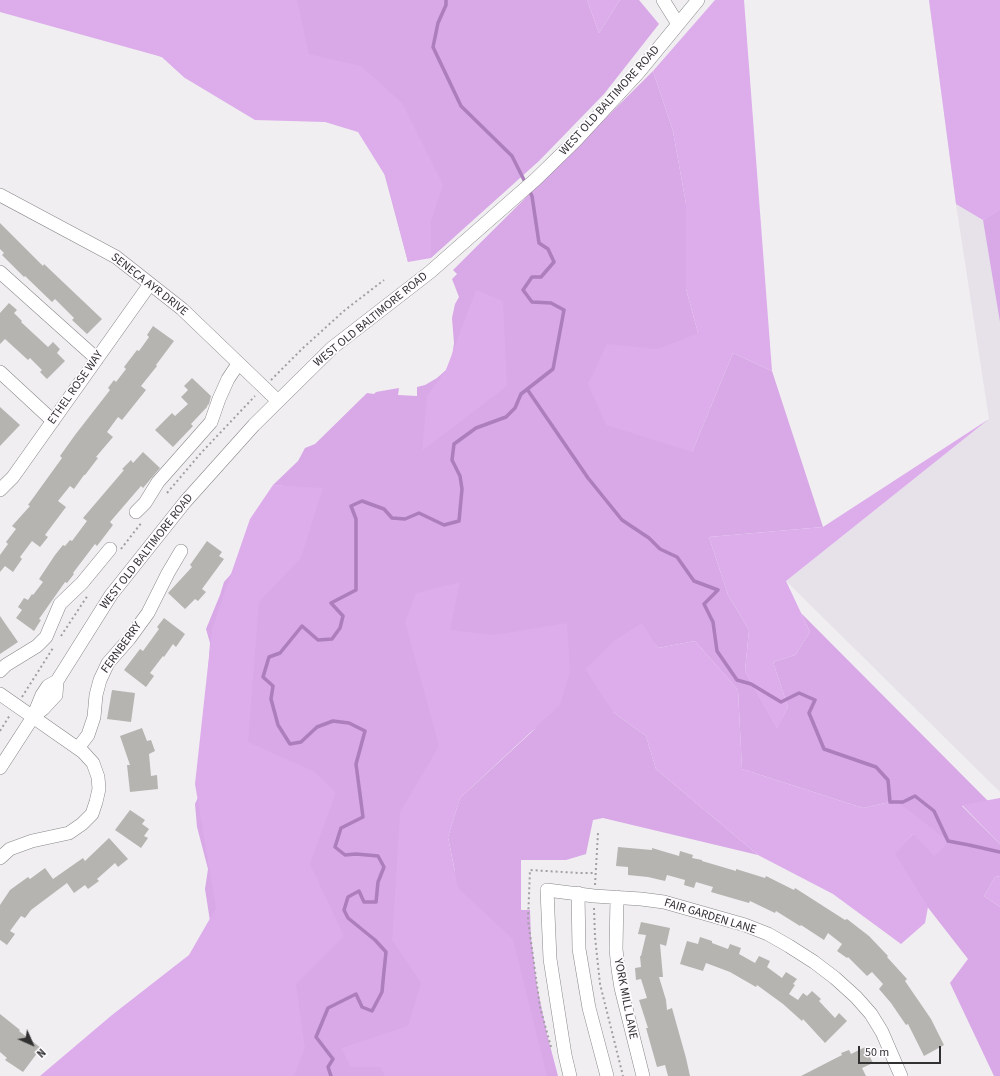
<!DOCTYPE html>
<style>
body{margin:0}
#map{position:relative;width:1000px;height:1076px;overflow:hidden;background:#f0eef1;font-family:"Source Sans 3",sans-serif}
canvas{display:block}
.north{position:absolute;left:12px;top:1024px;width:40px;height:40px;-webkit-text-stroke:3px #fefcfe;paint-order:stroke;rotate:135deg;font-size:11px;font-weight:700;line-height:16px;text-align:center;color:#323132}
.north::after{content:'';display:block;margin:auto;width:14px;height:18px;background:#323132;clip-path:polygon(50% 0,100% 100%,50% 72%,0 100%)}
.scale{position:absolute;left:858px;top:1046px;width:83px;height:18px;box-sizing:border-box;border:2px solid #323132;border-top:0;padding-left:5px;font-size:12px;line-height:14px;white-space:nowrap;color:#323132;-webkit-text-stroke:3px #fefcfe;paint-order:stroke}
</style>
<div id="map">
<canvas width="1000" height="1076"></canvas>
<div class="north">N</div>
<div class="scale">50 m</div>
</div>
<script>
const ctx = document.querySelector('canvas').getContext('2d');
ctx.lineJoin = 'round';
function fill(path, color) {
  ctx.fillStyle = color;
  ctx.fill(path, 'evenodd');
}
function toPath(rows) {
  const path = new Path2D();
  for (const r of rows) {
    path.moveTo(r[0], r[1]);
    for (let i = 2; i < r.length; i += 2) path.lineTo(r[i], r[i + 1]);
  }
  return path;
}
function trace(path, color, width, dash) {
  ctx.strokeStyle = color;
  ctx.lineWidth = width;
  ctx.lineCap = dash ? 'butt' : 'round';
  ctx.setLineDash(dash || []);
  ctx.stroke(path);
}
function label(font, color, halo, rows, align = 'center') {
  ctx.font = font + ' "Source Sans 3",sans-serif';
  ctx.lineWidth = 3.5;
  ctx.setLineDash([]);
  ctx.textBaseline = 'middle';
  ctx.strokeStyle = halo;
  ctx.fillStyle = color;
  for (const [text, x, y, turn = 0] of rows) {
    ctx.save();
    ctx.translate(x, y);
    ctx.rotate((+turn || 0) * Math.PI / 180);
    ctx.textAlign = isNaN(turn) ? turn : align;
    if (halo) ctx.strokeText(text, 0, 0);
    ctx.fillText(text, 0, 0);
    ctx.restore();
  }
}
fill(toPath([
 [929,0,1000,0,1000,792,786,581,989,419,956,204]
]), '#e7e1ea');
fill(toPath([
 [0,0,587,0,599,33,620,0,639,0,659,24,604,94,539,161,431,258,431,244,408,262,379,154,363,116,185,78,162,57],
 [653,71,673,131,686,204,686,289,698,333,692,452,733,353,772,371,823,527,709,537,728,595,749,630,745,671,777,728,788,707,773,662,795,655,810,632,801,613,988,801,962,806,1000,844,1000,876,995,877,984,896,1000,907,1000,1076,994,1076,950,983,968,959,926,905,894,854,913,834,898,802,890,802,863,808,742,769,738,690,695,641,658,648,655,644,613,712,646,736,656,769,758,855,603,818,593,820,586,854,566,860,521,860,521,910,530,910,531,937,537,986,547,1034,558,1076,41,1076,215,953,205,889,208,869,197,827,195,804,200,793,210,643,206,629,220,595,224,582,239,565,284,486,273,485,298,461,305,448,315,444,367,393,374,394,376,392,399,388,398,395,417,396,417,387,425,385,437,378,446,370,452,357,454,343,452,318,455,304,459,297,452,279,457,274,453,270],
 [536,728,460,798,448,837,455,872,445,849,452,787],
 [1000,209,1000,322,983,220]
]), '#d8a8e7');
fill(toPath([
 [0,0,297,0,309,54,361,66,402,103,443,185,431,221,431,258,408,262,386,177,358,132,325,122,255,120,185,78,162,57,0,12],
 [587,0,620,0,599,33],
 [715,0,744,0,772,371,733,353,692,452,606,425,588,384,607,344,658,349,698,333,686,289,686,204,673,131,653,71],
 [929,0,1000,0,1000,209,983,220,956,204],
 [476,290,503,301,507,386,422,451,427,396,446,370],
 [989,419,786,581,810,632,795,655,773,662,788,707,777,729,745,671,749,630,728,595,709,537,823,527],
 [273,485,323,488,301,558,259,602,248,742,313,771,336,792,310,864,344,936,296,984,305,1048,294,1076,40,1076,112,1015,189,955,216,908,195,784,212,629,250,519],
 [460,582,450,630,494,635,567,623,570,672,560,705,460,798,448,837,458,888,513,939,547,1076,385,1076,380,1067,351,1067,341,1048,408,1026,421,983,392,940,400,812,439,746,405,622,416,593],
 [642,623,658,648,695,641,738,690,742,769,863,808,890,802,898,802,948,841,943,848,934,856,913,834,895,854,928,907,925,923,901,944,833,894,758,855,656,769,646,736,613,712,585,669,615,640],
 [1000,798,1000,844,962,805],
 [1000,876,1000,907,984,896,995,877]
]), '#dcaceb');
trace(toPath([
 [446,0,446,5,438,23,433,47,461,106,512,156,526,184],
 [527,389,588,478,622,520,649,538,660,549,677,557,694,581,718,590,704,604,713,622,717,651,737,680,751,684,781,702,799,693,815,700,809,713,824,749,876,767,888,780,890,802,903,802,915,796,934,811,948,841,969,845,1000,852],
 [331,1076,328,1067,333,1059,316,1037,328,1008,356,994,362,1007,372,1011,382,992,384,971,386,952,375,940,348,918,344,910,348,897,359,891,364,902,376,902,378,882,384,867,378,856,356,854,345,855,335,847,341,828,363,817,356,764,365,731,349,723,333,721,317,727,301,742,290,744,278,725,271,699,273,686,263,677,269,657,280,653,302,626,318,640,332,639,340,628,343,616,331,603,356,590,356,519,351,506,362,501,384,509,392,518,405,519,419,513,444,525,459,521,462,489,460,476,452,460,454,444,476,428,506,417,515,408,521,394,553,369,564,310,551,303,532,302,523,290,532,277,541,277,554,262,548,249,539,243,532,196,529,190]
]), '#ac7ebb', 3.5);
fill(toPath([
 [0,223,43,266,44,264,102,319,87,334,72,320,74,318,55,299,52,302,25,276,24,277,2,255,4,253,0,249],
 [9,303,17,310,14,313,22,321,21,322,48,347,53,342,60,349,57,353,65,361,47,379,40,372,42,370,30,358,28,360,5,339,0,344,0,313],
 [153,326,174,341,156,365,157,366,141,386,146,390,122,420,118,417,107,432,113,437,96,457,98,458,85,475,84,475,74,489,70,486,58,501,66,507,45,535,48,537,40,547,32,541,20,557,22,559,13,572,5,566,0,572,0,555,8,544,6,542,16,529,12,526,30,506,28,505,62,458,60,456,75,435,110,390,108,388,114,380,116,382,126,369,124,367,137,350,139,351,149,337,147,335],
 [192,378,211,396,209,404,207,406,207,407,191,424,193,426,173,447,155,430,172,413,175,416,188,404,181,397,188,390,184,386],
 [0,407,20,425,0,446],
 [143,452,160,468,143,488,141,486,110,522,113,525,97,546,95,544,73,573,74,574,67,583,65,582,39,619,41,620,34,631,16,618,22,610,18,607,24,598,28,600,32,594,33,595,43,582,39,579,55,555,63,545,65,546,70,540,72,541,87,521,83,518,124,470,122,469,131,460,133,463],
 [207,541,222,552,219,556,224,559,202,589,206,592,198,601,195,599,185,609,168,593,192,567,190,565],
 [0,616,18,642,0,654],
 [164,618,185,634,176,647,173,644,164,657,163,656,150,673,154,676,146,687,124,670,140,649,143,651,159,629,157,627],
 [112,690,135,693,131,722,107,719],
 [142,728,147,741,151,740,155,751,149,754,151,776,157,775,158,789,130,792,127,765,130,765,120,736],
 [130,810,145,820,142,824,149,829,144,836,148,838,141,848,115,830],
 [109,838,128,859,118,867,115,863,97,879,99,881,88,889,85,885,74,893,67,883,31,910,25,918,21,916,10,931,15,934,7,945,0,940,0,905,10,890,28,877,30,879,45,868,53,879,83,858,85,861],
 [618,847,652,850,652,848,679,856,680,851,693,855,692,858,702,860,702,861,736,871,736,869,765,878,766,876,794,890,795,888,845,920,847,919,869,936,888,956,887,957,907,979,905,981,931,1019,944,1045,924,1056,908,1024,906,1025,891,1003,879,989,883,984,872,972,867,976,848,957,847,958,837,951,842,944,828,933,824,940,801,925,800,926,776,911,775,913,750,901,749,903,711,892,713,887,696,882,694,888,684,885,685,880,667,875,665,881,648,877,628,875,628,867,616,866],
 [641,922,670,928,666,946,660,944,663,977,659,977,666,1000,667,1010,672,1008,686,1058,690,1076,668,1076,665,1065,657,1067,646,1028,648,1028,639,1000,647,998,641,979,636,980,635,968,641,967,640,956,641,956,646,935,638,934],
 [700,937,712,941,712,943,728,949,730,944,741,948,739,954,755,963,759,956,770,961,767,967,782,978,786,972,797,979,793,984,795,985,789,994,798,1000,803,993,807,996,812,991,821,999,819,1001,835,1018,839,1013,847,1021,825,1043,803,1019,802,1021,783,1004,757,985,756,987,730,972,706,963,703,971,680,964,687,941,698,944],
 [0,1014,20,1030,19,1031,41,1048,23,1072,5,1060,7,1058,0,1052],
 [865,1047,873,1063,862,1068,866,1076,801,1076,842,1055,841,1053,849,1050,851,1054]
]), '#b5b4b1');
const minor = toPath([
 [663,0,678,24],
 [0,195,116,257,182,309,278,401],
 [0,272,97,359],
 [0,372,53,421],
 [0,490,13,477,150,284],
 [136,512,145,503,158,482,211,422,219,399,228,379,238,364],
 [0,671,6,665,37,646,46,637,60,604,82,583,110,549],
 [0,694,83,752,93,763,98,777,99,789,96,802,92,814,82,824,69,833,32,841,10,849,0,858],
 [33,717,43,709,56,695,57,681,111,595,185,502,254,425,332,348,430,272,536,179,576,140,638,73,698,0],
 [78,748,88,735,94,717,96,695,100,680,108,663,129,639,148,613,168,573,181,551],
 [0,768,33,717,42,695,48,686,57,681],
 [578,893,579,949,589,1008,607,1076],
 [617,897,616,949,618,969,621,988,643,1076],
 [570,1076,565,1055,550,959,547,890,594,896,641,899,664,902,745,925,768,934,789,946,814,962,835,978,856,997,871,1014,882,1032,901,1076]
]);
trace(minor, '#888689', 14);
trace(toPath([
 [271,380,303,348,345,310,384,280],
 [167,493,201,453,255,396],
 [121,549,142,522],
 [61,636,88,595],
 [22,697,53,648],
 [0,731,10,715],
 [595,885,598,833],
 [594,908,595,937,600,984,623,1076],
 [551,1047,540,1007,528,920,530,870,579,873,595,873]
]), '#a19fa1', 2, [2, 3]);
trace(minor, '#fff', 13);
label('12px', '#323132', '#fefcfe', [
 ["WEST OLD BALTIMORE ROAD",610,101,-48],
 ["SENECA AYR DRIVE",149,285,38],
 ["WEST OLD BALTIMORE ROAD",371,320,-39],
 ["ETHEL ROSE WAY",76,388,-55],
 ["WEST OLD BALTIMORE ROAD",147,552,-52],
 ["FERNBERRY",122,648,-54],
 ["FAIR GARDEN LANE",710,917,17],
 ["YORK MILL LANE",625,999,79]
]);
</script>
